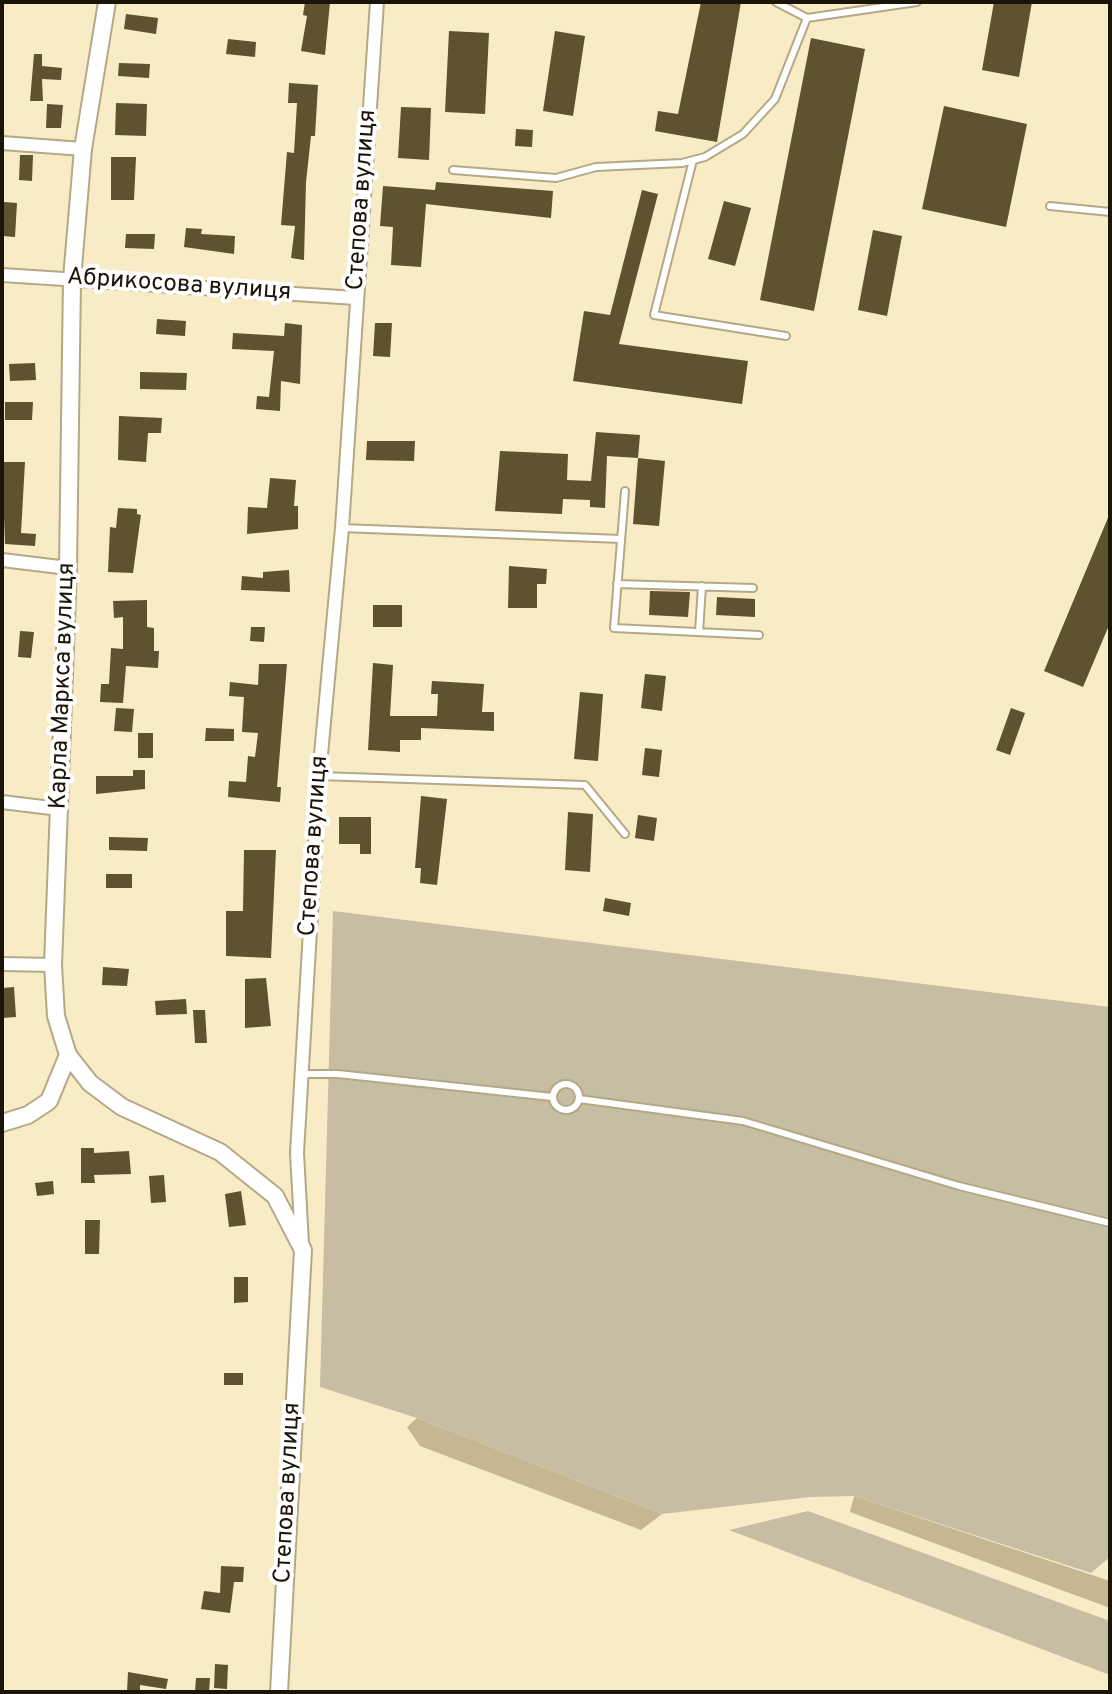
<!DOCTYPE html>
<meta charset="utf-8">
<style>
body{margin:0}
#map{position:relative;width:1112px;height:1694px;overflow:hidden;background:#f8ecc7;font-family:Overpass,sans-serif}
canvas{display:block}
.frame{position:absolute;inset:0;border:4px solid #1a1508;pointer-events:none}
</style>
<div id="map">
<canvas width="1112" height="1694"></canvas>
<div class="frame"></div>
</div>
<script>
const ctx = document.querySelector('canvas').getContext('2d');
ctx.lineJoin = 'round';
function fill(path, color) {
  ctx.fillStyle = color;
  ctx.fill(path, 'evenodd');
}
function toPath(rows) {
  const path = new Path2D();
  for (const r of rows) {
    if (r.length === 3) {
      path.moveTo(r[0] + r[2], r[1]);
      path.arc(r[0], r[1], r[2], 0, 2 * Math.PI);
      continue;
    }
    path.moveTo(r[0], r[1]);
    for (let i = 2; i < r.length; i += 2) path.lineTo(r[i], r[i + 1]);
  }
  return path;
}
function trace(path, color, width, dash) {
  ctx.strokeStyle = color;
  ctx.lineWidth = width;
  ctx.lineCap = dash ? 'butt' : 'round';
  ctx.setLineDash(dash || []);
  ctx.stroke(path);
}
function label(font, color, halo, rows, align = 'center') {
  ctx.font = font + ' Overpass,sans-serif';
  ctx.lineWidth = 8;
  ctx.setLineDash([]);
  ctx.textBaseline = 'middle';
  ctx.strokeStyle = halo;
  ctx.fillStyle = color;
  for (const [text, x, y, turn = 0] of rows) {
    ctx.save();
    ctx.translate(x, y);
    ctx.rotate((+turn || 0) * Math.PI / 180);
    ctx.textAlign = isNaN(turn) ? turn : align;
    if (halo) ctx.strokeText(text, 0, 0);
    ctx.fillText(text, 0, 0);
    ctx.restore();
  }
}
fill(toPath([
 [333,911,1110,1007,1110,1557,1091,1573,854,1496,810,1497,662,1514,417,1418,320,1387],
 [808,1511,1110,1621,1110,1675,729,1530]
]), '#c6bda3');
fill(toPath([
 [417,1418,662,1514,641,1530,420,1446,407,1427],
 [854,1496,1110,1581,1110,1608,850,1512]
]), '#c5b791');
fill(toPath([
 [305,2,330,2,325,55,301,51,307,16,303,15],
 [701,2,741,2,717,142,655,131,658,111,678,114],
 [994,2,1032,2,1019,77,982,70],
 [126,14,158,18,156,34,124,29],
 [449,31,489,33,485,114,445,112],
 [555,31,585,36,573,116,543,111],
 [811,38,865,49,814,311,760,300],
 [228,39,256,42,255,57,226,54],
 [34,54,42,54,42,66,62,68,61,80,42,79,43,101,30,101],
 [119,63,150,64,149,78,118,76],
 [289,83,318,85,315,136,311,136,306,182,304,260,291,258,295,226,281,225,287,152,294,153,297,103,288,103],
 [116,103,147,104,146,136,115,135],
 [47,104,63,105,61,128,46,128],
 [944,106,1027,124,1006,227,922,209],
 [401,107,431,108,429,160,398,158],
 [516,129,533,130,532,147,515,146],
 [20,155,33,155,32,181,19,180],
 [111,157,136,157,134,200,111,200],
 [436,182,553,191,551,218,426,204,421,267,391,265,393,227,380,226,383,186,435,190],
 [642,190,658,194,619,344,748,361,742,404,573,381,584,311,610,315],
 [724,201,751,208,735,266,708,259],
 [4,202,17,203,15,237,2,236],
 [186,228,202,229,201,234,235,236,234,254,184,247],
 [873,230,902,236,887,316,858,310],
 [126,234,155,234,154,249,125,248],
 [157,319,186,321,185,336,156,334],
 [285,323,302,325,300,384,281,381,280,411,256,409,257,396,269,397,274,351,232,349,233,333,284,336],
 [375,323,392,323,390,357,373,356],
 [35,363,36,380,10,381,9,364],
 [140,372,187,373,186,390,140,389],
 [5,402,33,402,32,420,5,420],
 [119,416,162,418,161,433,148,433,146,462,118,460],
 [596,432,640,435,638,458,607,456,605,508,590,507,590,500,563,499,562,514,495,511,500,451,568,454,567,480,591,481],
 [367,441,415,441,414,461,366,460],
 [638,458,665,461,659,526,633,524],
 [2,462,25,462,21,533,36,534,35,546,5,544],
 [270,478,296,480,294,506,298,506,298,529,247,534,248,507,267,508],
 [118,508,137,509,137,514,141,515,133,573,108,572,110,527,116,528],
 [1110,513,1110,623,1083,687,1044,671],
 [509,566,547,569,546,584,537,584,537,608,508,608],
 [289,570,290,592,241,590,242,576,263,578,263,572],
 [650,591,690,592,688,617,649,615],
 [717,597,755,599,755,617,716,615],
 [147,600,147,627,154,628,154,651,159,651,158,668,126,666,123,703,100,702,101,684,109,684,111,648,123,649,123,617,114,618,113,601],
 [373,605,402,605,402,627,373,627],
 [251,627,265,627,264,642,250,641],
 [20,631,34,632,31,658,18,657],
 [373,663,393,665,390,716,437,716,438,694,431,694,432,681,484,684,482,712,494,712,494,731,421,728,421,740,400,740,400,752,368,750],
 [259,664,287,664,277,787,281,787,280,802,228,797,229,781,246,782,248,756,255,757,258,733,242,732,244,697,229,696,230,682,258,685],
 [645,674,666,676,662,711,641,708],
 [580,692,603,694,598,761,574,759],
 [116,708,134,709,132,732,114,731],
 [1011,708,1025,713,1010,755,996,750],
 [206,728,234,729,234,741,205,741],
 [138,733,153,733,153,758,138,758],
 [645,748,662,750,659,777,642,775],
 [133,770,145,770,145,789,96,794,96,776,133,776],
 [421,796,447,799,437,885,420,883,421,868,415,868],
 [568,812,593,814,590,872,565,870],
 [638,815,657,818,654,841,635,838],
 [339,817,371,817,371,854,360,854,360,844,339,844],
 [109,837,148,838,147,851,109,850],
 [244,850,276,850,271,958,226,956,226,911,243,911],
 [106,874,132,874,132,888,106,888],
 [605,898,631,903,629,916,603,911],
 [103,967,129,969,127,986,102,985],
 [266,978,271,1026,245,1028,245,979],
 [14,987,16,1017,2,1018,2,988],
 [186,999,187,1014,156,1015,155,1001],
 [193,1010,205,1010,207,1043,195,1043],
 [81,1148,94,1148,94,1153,129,1151,131,1174,94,1175,95,1183,81,1183],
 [164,1175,166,1202,151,1203,149,1176],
 [53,1181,54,1194,37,1196,35,1183],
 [241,1191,246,1225,229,1227,225,1194],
 [85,1220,100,1220,99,1254,85,1254],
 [234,1277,248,1277,248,1302,234,1303],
 [224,1373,243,1373,243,1385,224,1385],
 [221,1566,244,1567,243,1582,234,1582,230,1613,201,1609,204,1591,220,1593],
 [215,1664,228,1665,227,1689,214,1688],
 [128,1672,168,1679,166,1689,140,1685,140,1692,127,1692],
 [196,1678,210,1678,209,1692,195,1692]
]), '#5e522f');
const lane = toPath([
 [776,2,807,18,917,2],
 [693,160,654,315,786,336],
 [453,170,556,178,596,167,682,163,705,157,743,134,775,99,807,18],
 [1050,206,1110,212],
 [625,491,614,628,759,635],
 [342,528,621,539],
 [617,584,753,588],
 [699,632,702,586],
 [319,776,585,785,625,834],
 [302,1074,338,1074,552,1097],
 [566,1097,13],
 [579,1099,743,1121,959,1186,1110,1223]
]);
const street = toPath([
 [2,143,83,149],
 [2,275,356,298],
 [2,560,68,568],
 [2,802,59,809],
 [2,964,53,965],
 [302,1244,297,1153,319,776,342,528,377,2]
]);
const secondary = toPath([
 [107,2,83,149,72,279,68,568,53,965,56,1016,68,1055,90,1083,122,1107,220,1152,275,1196,303,1250,279,1692],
 [2,1123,28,1115,49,1101,68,1055]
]);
trace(lane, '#b4a885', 10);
trace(street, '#b4a885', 16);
trace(secondary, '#b4a885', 20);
trace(lane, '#fff', 6);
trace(street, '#fff', 12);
trace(secondary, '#fff', 16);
label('24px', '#1a1508', '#fff', [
 ["Степова вулиця",363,200,-86],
 ["Абрикосова вулиця",179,286,4],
 ["Карла Маркса вулиця",64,686,-88],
 ["Степова вулиця",315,846,-86],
 ["Степова вулиця",289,1493,-87]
]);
</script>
